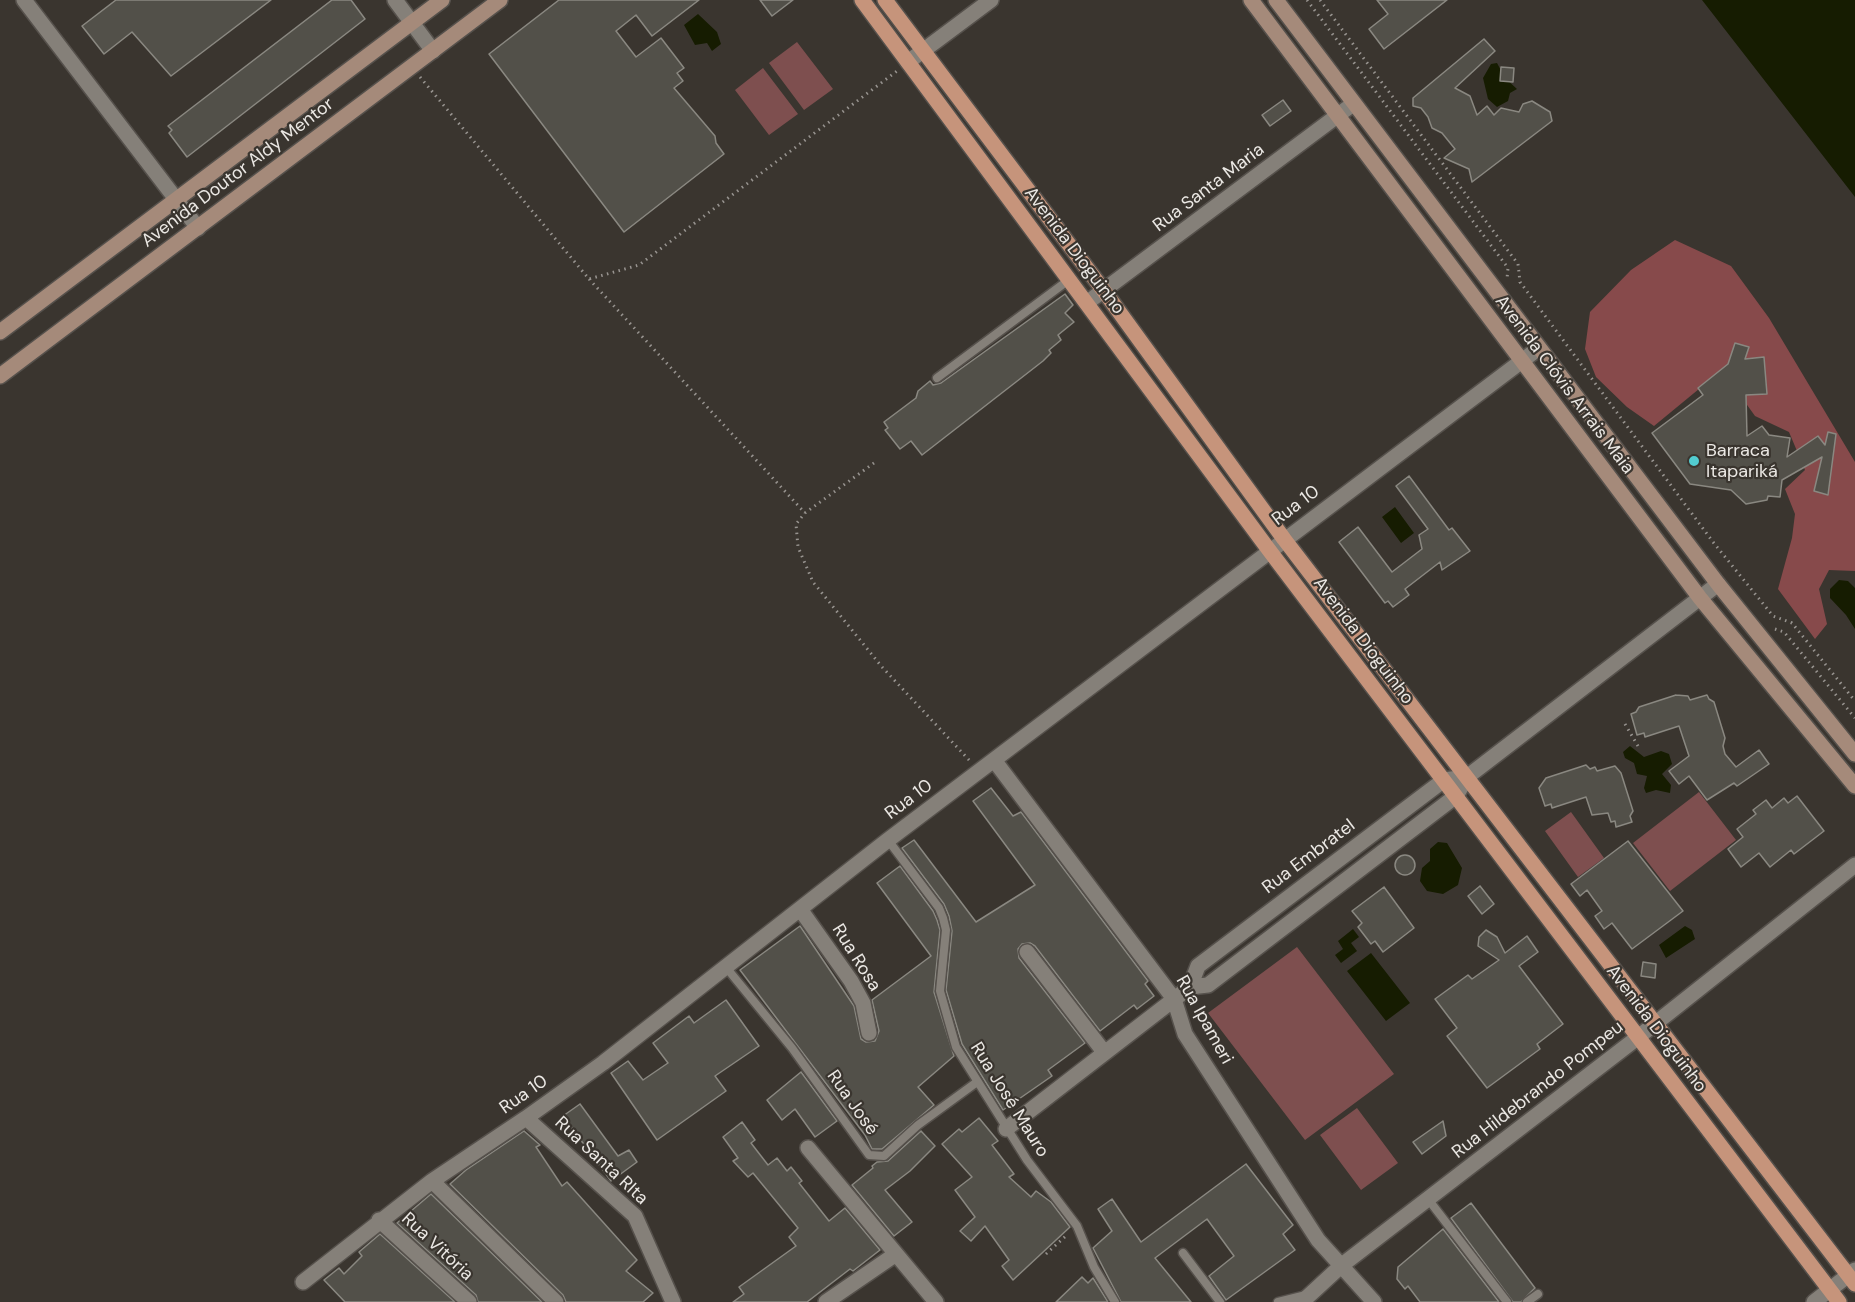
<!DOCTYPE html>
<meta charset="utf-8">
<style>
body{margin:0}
canvas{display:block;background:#3a352f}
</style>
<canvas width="1855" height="1302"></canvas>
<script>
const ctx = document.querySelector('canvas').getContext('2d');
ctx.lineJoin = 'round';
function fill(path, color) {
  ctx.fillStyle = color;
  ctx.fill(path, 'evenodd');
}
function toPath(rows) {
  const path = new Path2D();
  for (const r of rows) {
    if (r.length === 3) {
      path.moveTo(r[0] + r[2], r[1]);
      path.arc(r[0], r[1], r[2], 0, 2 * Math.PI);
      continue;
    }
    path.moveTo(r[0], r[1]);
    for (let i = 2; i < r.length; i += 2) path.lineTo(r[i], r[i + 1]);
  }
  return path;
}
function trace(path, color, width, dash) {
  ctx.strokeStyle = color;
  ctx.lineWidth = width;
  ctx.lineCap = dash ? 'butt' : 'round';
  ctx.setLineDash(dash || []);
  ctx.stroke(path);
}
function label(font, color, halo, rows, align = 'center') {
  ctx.font = font + ' "DM Sans",sans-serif';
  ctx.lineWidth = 4.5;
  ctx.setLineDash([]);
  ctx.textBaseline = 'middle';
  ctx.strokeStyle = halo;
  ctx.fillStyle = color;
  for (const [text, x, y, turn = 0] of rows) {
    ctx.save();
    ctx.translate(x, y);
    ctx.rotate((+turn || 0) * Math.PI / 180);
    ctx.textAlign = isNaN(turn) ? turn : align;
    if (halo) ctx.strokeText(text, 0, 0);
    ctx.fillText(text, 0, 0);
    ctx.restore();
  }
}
fill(toPath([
 [797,42,833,89,804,110,769,63],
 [763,68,798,114,769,135,735,90],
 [1699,792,1736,840,1670,891,1633,843],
 [1571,812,1604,858,1578,877,1545,831],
 [1297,947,1394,1074,1305,1140,1208,1013],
 [1357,1108,1398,1163,1361,1190,1320,1135]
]), '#7e4f4f');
fill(toPath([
 [1675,240,1731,266,1769,318,1855,462,1855,571,1829,570,1819,589,1827,624,1815,639,1778,589,1792,538,1795,514,1785,489,1805,470,1789,432,1755,416,1722,370,1654,426,1627,407,1596,377,1585,349,1590,312,1631,270]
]), '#874a4b');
fill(toPath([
 [1702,0,1855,0,1855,197],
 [698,14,717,32,721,44,712,51,707,43,695,45,684,25],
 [1497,63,1505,78,1517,89,1510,93,1508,101,1497,107,1488,99,1483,78,1491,64],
 [1395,507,1414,533,1401,543,1382,517],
 [1839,580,1848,581,1855,588,1855,629,1846,615,1830,598,1830,589],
 [1630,746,1644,757,1661,751,1669,754,1672,764,1662,774,1671,785,1670,793,1656,790,1646,793,1644,788,1647,776,1637,774,1634,763,1625,758,1623,752],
 [1438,842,1447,843,1462,868,1458,885,1443,894,1427,891,1420,881,1422,868,1430,861,1430,849],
 [1685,926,1692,930,1695,939,1666,958,1659,945],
 [1353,929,1359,937,1351,943,1357,951,1341,963,1335,955,1343,949,1338,941],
 [1371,953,1410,1003,1386,1021,1347,971]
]), '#161c01');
const building = toPath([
 [116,0,271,0,171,76,132,32,104,54,82,26,116,0],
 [332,0,351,0,365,19,187,157,169,133,172,130,168,126,332,0],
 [559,0,699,0,652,36,636,15,616,31,636,57,661,38,684,68,677,73,683,81,674,88,715,136,716,143,724,154,624,232,489,54,559,0],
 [760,0,793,0,772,16,760,0],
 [1377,0,1447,0,1384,49,1369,29,1388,14,1377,0],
 [1484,39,1495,51,1455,88,1470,96,1477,115,1487,106,1494,115,1501,108,1519,112,1523,104,1532,101,1550,112,1552,121,1472,182,1469,169,1444,158,1455,149,1442,133,1432,128,1428,117,1421,108,1413,106,1413,98,1484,39],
 [1501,67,1514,68,1513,82,1500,81,1501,67],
 [1283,100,1291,111,1270,126,1262,115,1283,100],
 [1065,294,1073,305,1065,313,1074,322,1058,335,1061,340,1049,350,1051,353,1043,361,922,455,911,441,900,449,885,430,888,428,884,422,916,398,918,391,930,381,933,385,941,383,1065,294],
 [1735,343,1749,347,1745,359,1764,357,1767,394,1746,395,1747,436,1762,426,1769,435,1790,438,1787,457,1818,436,1825,445,1828,432,1836,434,1828,495,1814,491,1822,457,1782,480,1780,497,1768,496,1767,500,1746,504,1731,490,1690,484,1652,433,1703,395,1698,388,1728,364,1735,343],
 [1409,476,1449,530,1452,528,1470,551,1442,570,1440,562,1405,589,1409,595,1393,607,1388,601,1385,603,1339,542,1358,527,1392,572,1422,549,1419,535,1428,529,1396,486,1409,476],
 [1676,695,1688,696,1690,700,1707,695,1709,699,1714,702,1725,738,1723,746,1725,754,1736,767,1759,750,1769,764,1737,786,1734,783,1707,800,1689,776,1679,784,1669,771,1689,756,1679,726,1645,737,1644,733,1637,735,1631,714,1636,712,1639,707,1676,695],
 [1586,765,1590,769,1595,767,1597,771,1615,766,1621,773,1633,811,1630,816,1632,822,1616,827,1615,821,1611,822,1608,813,1592,815,1586,797,1552,808,1551,804,1545,806,1539,788,1546,778,1586,765],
 [991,788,1013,816,1021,812,1148,981,1145,984,1154,996,1137,1009,1134,1005,1100,1031,1035,946,1030,943,1022,944,1018,949,1019,958,1085,1043,1048,1070,1052,1076,1003,1110,962,1044,946,990,952,931,949,916,944,904,902,848,914,840,976,922,1035,885,973,801,991,788],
 [1797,796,1824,831,1794,854,1791,850,1770,867,1759,853,1741,867,1728,849,1743,837,1737,829,1756,814,1753,810,1766,800,1772,808,1784,798,1788,803,1797,796],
 [1628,841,1683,911,1632,949,1612,923,1604,929,1595,916,1602,911,1587,890,1580,896,1571,884,1628,841],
 [1405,865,10],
 [900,866,933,911,937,920,940,930,934,992,954,1056,918,1087,934,1105,882,1149,872,1149,865,1135,740,970,800,926,854,1006,861,1039,866,1042,875,1041,879,1031,872,1000,931,956,877,883,900,866],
 [1480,886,1494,904,1482,914,1468,896,1480,886],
 [1384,887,1414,928,1383,952,1375,941,1371,944,1358,927,1362,923,1352,911,1384,887],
 [1486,930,1497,937,1505,953,1527,936,1538,952,1519,966,1563,1024,1537,1044,1540,1049,1487,1088,1447,1036,1457,1028,1435,999,1468,975,1472,979,1499,960,1478,946,1479,937,1486,930],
 [1643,962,1656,964,1655,978,1641,976,1643,962],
 [726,1000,759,1046,715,1076,726,1091,657,1140,611,1073,628,1061,643,1080,668,1063,653,1043,689,1016,694,1023,726,1000],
 [801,1072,837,1121,815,1137,795,1109,782,1120,767,1100,801,1072],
 [580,1104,618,1156,629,1150,637,1162,611,1181,563,1116,580,1104],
 [979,1118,998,1141,992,1145,1014,1174,1009,1177,1031,1197,1036,1191,1051,1202,1070,1227,1013,1280,1002,1266,1009,1260,985,1226,971,1241,960,1231,975,1217,955,1190,972,1177,942,1144,959,1129,962,1132,979,1118],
 [1443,1121,1446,1136,1422,1154,1413,1142,1443,1121],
 [742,1122,755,1140,751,1143,768,1165,777,1158,787,1171,791,1167,802,1181,799,1183,829,1221,845,1208,880,1250,853,1271,850,1269,807,1302,733,1302,744,1294,739,1287,796,1246,789,1237,798,1228,753,1173,748,1177,733,1161,738,1158,723,1137,742,1122],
 [524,1131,540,1145,536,1147,562,1186,567,1182,637,1260,626,1271,653,1293,643,1302,566,1302,563,1295,450,1184,466,1170,524,1131],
 [921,1131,935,1146,910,1171,885,1190,912,1222,894,1236,852,1185,873,1168,872,1166,877,1162,888,1161,921,1131],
 [1246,1164,1293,1225,1283,1234,1295,1250,1226,1300,1209,1276,1234,1256,1207,1219,1155,1258,1191,1302,1121,1302,1093,1248,1112,1231,1098,1209,1112,1199,1141,1242,1246,1164],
 [431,1194,542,1302,478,1302,476,1295,397,1223,431,1194],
 [1471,1203,1535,1288,1521,1302,1513,1302,1451,1218,1471,1203],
 [1443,1229,1499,1302,1420,1302,1408,1286,1405,1289,1397,1279,1398,1267,1443,1229],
 [380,1234,455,1302,345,1302,324,1280,339,1268,344,1274,362,1256,359,1252,380,1234],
 [1082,1277,1088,1283,1093,1278,1108,1302,1056,1302,1082,1277]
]);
fill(building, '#525049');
trace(building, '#8a8881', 1.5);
const lane = toPath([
 [937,378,1070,279],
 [888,840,939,908,943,918,946,930,940,991,956,1047,1027,1160,1077,1226,1094,1267,1115,1302],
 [725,966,792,1048,869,1155,884,1156,918,1125,977,1082],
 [1428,1199,1507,1302],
 [1183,1253,1220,1302],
 [1278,1302,1306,1295],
 [1527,1302,1538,1294]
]);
const street = toPath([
 [24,0,198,228],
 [395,0,433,51],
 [908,62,991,0],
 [1088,302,1353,104],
 [994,760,1174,999,1185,1034,1318,1240,1374,1302],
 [800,909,851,981,863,1003,869,1033],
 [1027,952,1104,1052],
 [1190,987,1198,966,1444,780,1467,777],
 [526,1118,635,1216,673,1302],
 [1006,1129,1190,987,1208,985,1456,796,1467,777,1718,584],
 [808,1148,936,1302],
 [432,1181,556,1302],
 [379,1220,469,1302],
 [303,1282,432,1181,526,1118,603,1063,888,840,1539,348],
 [826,1302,896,1254],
 [1302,1302,1342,1265,1637,1038,1855,865],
 [1814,1302,1855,1270]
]);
const secondary = toPath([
 [1251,0,1700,598,1855,786],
 [1276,0,1718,584,1855,754],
 [0,332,442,0],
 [0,376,500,0]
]);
const primary = toPath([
 [862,0,1269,550,1839,1302],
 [885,0,1104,291,1284,539,1855,1284]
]);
trace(lane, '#56514c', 11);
trace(street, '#56514c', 18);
trace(secondary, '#56514c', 18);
trace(primary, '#56514c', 18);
trace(toPath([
 [1307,0,1508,268,1507,279],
 [1320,0,1518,264,1520,282,1713,542,1773,616,1792,623,1855,701],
 [420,77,589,279,639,265,897,71],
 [589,279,805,513],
 [874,463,805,513,796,524,798,547,813,582,882,667,970,761],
 [1775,629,1784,632,1855,718],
 [1625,724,1638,746],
 [1046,1254,1067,1235]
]), '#989490', 3, [1.5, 4.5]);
trace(lane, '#858079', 8);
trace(street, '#858079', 15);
trace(secondary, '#a58a7a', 15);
trace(primary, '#c6947b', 15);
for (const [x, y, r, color] of [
 [1694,461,6,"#52ccd0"]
]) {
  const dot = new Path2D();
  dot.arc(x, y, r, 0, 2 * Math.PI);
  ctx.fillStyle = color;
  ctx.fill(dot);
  trace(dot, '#3a352f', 2);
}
label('18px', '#ebe8e4', '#3a352f', [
 ["Avenida Doutor Aldy Mentor",238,173,-37],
 ["Rua Santa Maria",1209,188,-37],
 ["Avenida Dioguinho",1074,251,53],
 ["Avenida Clóvis Arrais Maia",1564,385,53],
 ["Rua 10",1296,506,-37],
 ["Avenida Dioguinho",1363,641,53],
 ["Rua 10",909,800,-37],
 ["Rua Embratel",1309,857,-37],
 ["Rua Rosa",856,958,58],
 ["Rua Ipameri",1204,1020,61],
 ["Avenida Dioguinho",1656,1029,53],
 ["Rua Hildebrando Pompeu",1538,1090,-38],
 ["Rua 10",524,1095,-35],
 ["Rua José Mauro",1009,1100,58],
 ["Rua José",852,1103,55],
 ["Rua Santa RIta",601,1161,43],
 ["Rua Vitória",437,1247,43]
]);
label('18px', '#ebe8e4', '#3a352f', [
 ["Barraca",1706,451],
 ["Itapariká",1706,472]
], 'left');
</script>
